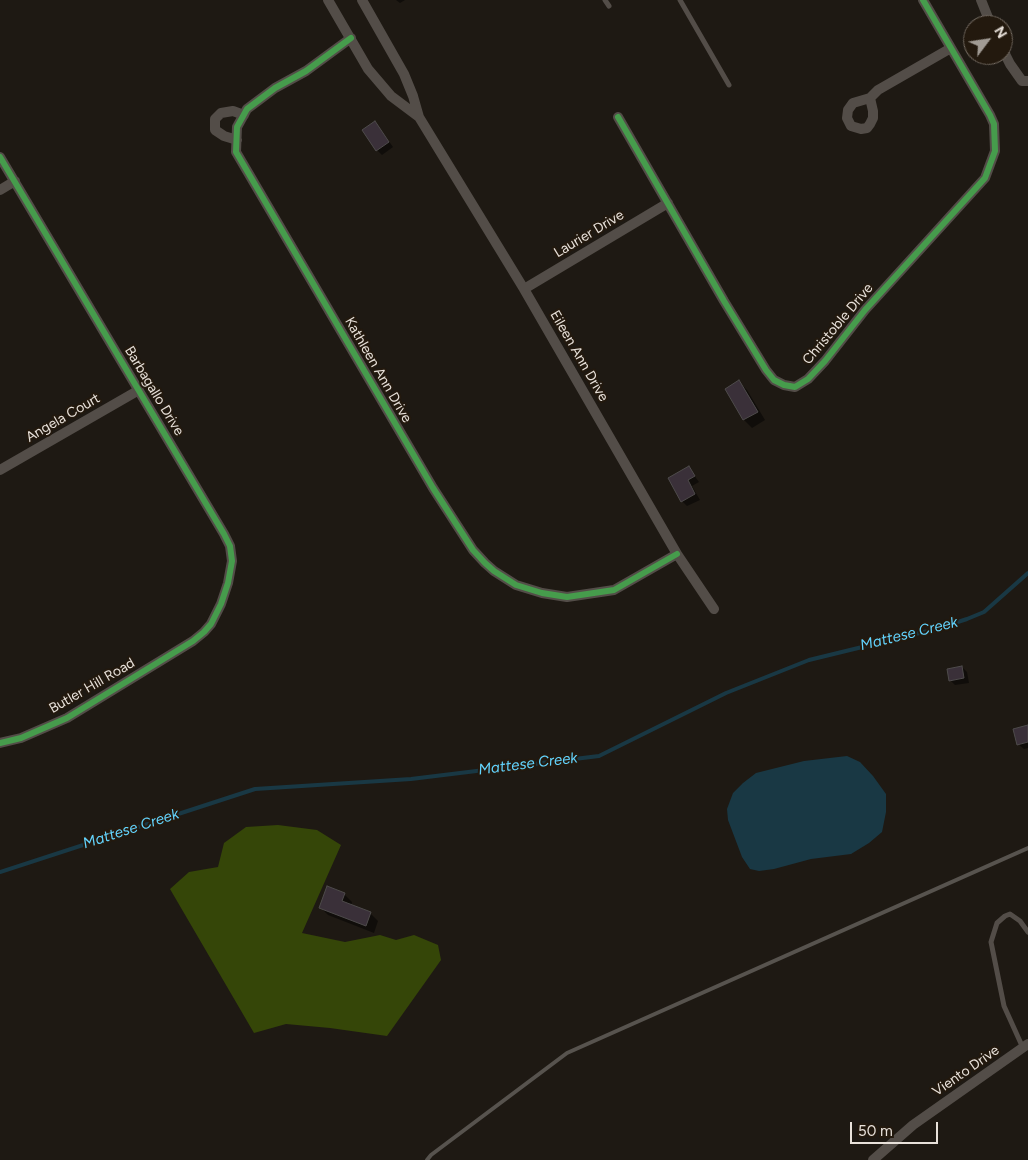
<!DOCTYPE html>
<style>
body{margin:0}
#map{position:relative;width:1028px;height:1160px;overflow:hidden;background:#1e1913;font-family:Figtree,sans-serif}
canvas{display:block}
.north{position:absolute;left:963px;top:15px;width:50px;height:50px;box-sizing:border-box;background:#23190e;border:1px solid #726960;border-radius:50%;rotate:59deg;font-size:14px;font-weight:700;line-height:20px;text-align:center;color:#e8e1da}
.north::after{content:'';display:block;margin:auto;width:18px;height:22px;background:#a19b94;clip-path:polygon(50% 0,100% 100%,50% 72%,0 100%)}
.scale{position:absolute;left:850px;top:1122px;width:88px;height:22px;box-sizing:border-box;border:2px solid #e8e1da;border-top:0;padding-left:6px;font-size:15px;line-height:18px;white-space:nowrap;color:#e8e1da;-webkit-text-stroke:4px #23190e;paint-order:stroke}
</style>
<div id="map">
<canvas width="1028" height="1160"></canvas>
<div class="north">N</div>
<div class="scale">50 m</div>
</div>
<script>
const ctx = document.querySelector('canvas').getContext('2d');
ctx.lineJoin = 'round';
function fill(path, color) {
  ctx.fillStyle = color;
  ctx.fill(path, 'evenodd');
}
function toPath(rows) {
  const path = new Path2D();
  for (const r of rows) {
    path.moveTo(r[0], r[1]);
    for (let i = 2; i < r.length; i += 2) path.lineTo(r[i], r[i + 1]);
  }
  return path;
}
function trace(path, color, width, dash) {
  ctx.strokeStyle = color;
  ctx.lineWidth = width;
  ctx.lineCap = dash ? 'butt' : 'round';
  ctx.setLineDash(dash || []);
  ctx.stroke(path);
}
function label(font, color, halo, rows, align = 'center') {
  ctx.font = font + ' Figtree,sans-serif';
  ctx.lineWidth = 4;
  ctx.setLineDash([]);
  ctx.textBaseline = 'middle';
  ctx.strokeStyle = halo;
  ctx.fillStyle = color;
  for (const [text, x, y, turn = 0] of rows) {
    ctx.save();
    ctx.translate(x, y);
    ctx.rotate((+turn || 0) * Math.PI / 180);
    ctx.textAlign = isNaN(turn) ? turn : align;
    if (halo) ctx.strokeText(text, 0, 0);
    ctx.fillText(text, 0, 0);
    ctx.restore();
  }
}
fill(toPath([
 [278,825,317,830,341,845,302,933,345,942,380,935,396,940,414,935,438,945,441,960,387,1036,330,1028,286,1024,254,1033,170,889,189,872,218,867,224,843,246,827]
]), '#354608');
fill(toPath([
 [847,756,860,762,873,776,886,794,886,812,882,832,869,843,851,854,811,859,774,869,759,871,750,869,742,857,728,820,727,809,733,793,743,783,756,773,804,761]
]), '#193844');
fill(toPath([
 [396,0,405,0,400,3],
 [375,122,393,147,382,155,377,150],
 [739,382,747,390,765,420,752,428,744,420,726,389],
 [688,467,699,482,692,486,700,500,687,506,682,501],
 [962,667,967,672,969,683,955,685,950,680],
 [1028,727,1028,748,1024,749,1018,744],
 [344,894,352,902,351,906,370,913,378,921,374,933,328,915,320,907]
]), '#0007');
trace(toPath([
 [0,872,255,789,411,779,599,756,726,693,809,660,936,629,967,619,984,612,1028,573]
]), '#193844', 4);
const building = toPath([
 [375,121,389,142,376,151,362,130,375,121],
 [739,380,758,412,743,420,725,389,739,380],
 [689,466,695,476,688,480,695,494,681,502,668,478,689,466],
 [962,666,964,678,949,681,947,669,962,666],
 [1028,725,1028,742,1017,745,1013,729,1028,725],
 [327,886,345,893,342,901,371,912,366,926,319,908,327,886]
]);
fill(building, '#3a3039');
trace(building, '#4e4b4b', 1);
trace(toPath([
 [605,0,609,6],
 [680,0,729,85],
 [1023,1048,1004,1006,991,942,997,923,1005,916,1010,914,1020,921,1028,932]
]), '#534d48', 5);
trace(toPath([
 [328,0,368,69,391,96,419,117],
 [362,0,404,74,413,96,419,117,524,289,677,554,714,609],
 [981,0,991,25],
 [351,38,306,71,275,88,247,109,237,127,236,152,433,488,473,550,485,563,494,571,516,585,542,593,567,597,614,590,677,554],
 [1003,50,1010,64,1022,81,1028,81],
 [870,98,873,111,873,118,870,124,867,128,861,129,851,126,847,118,848,110,853,103,870,98,878,90,951,48],
 [618,117,724,301,766,370,774,380,784,385,795,387,808,379,825,361,865,310,985,178,995,151,994,124,990,115,923,0],
 [237,140,224,136,215,130,215,119,221,113,233,111,244,115],
 [0,157,224,534,230,546,232,561,228,583,221,604,211,624,204,632,193,641,67,718,21,738,0,743],
 [0,190,15,181],
 [524,289,668,203],
 [0,470,139,390],
 [873,1160,913,1125,1028,1044]
]), '#534d48', 10);
trace(toPath([
 [427,1160,431,1155,567,1053,1028,848]
]), '#57534e', 4);
trace(toPath([
 [351,38,306,71,275,88,247,109,237,127,236,152,433,488,473,550,485,563,494,571,516,585,542,593,567,597,614,590,677,554],
 [618,117,724,301,766,370,774,380,784,385,795,387,808,379,825,361,865,310,985,178,995,151,994,124,990,115,923,0],
 [0,157,224,534,230,546,232,561,228,583,221,604,211,624,204,632,193,641,67,718,21,738,0,743]
]), '#469c4c', 6);
label('14px', '#e8e1da', '#23190e', [
 ["Laurier Drive",589,234,-31],
 ["Christoble Drive",838,324,-50],
 ["Eileen Ann Drive",579,356,60],
 ["Kathleen Ann Drive",378,370,60],
 ["Barbagallo Drive",154,391,59],
 ["Angela Court",63,418,-30],
 ["Butler Hill Road",92,686,-30],
 ["Viento Drive",966,1071,-35]
]);
label('italic 15px', '#63d4fe', '#23190e', [
 ["Mattese Creek",909,634,-14],
 ["Mattese Creek",528,764,-7],
 ["Mattese Creek",131,829,-18]
]);
</script>
